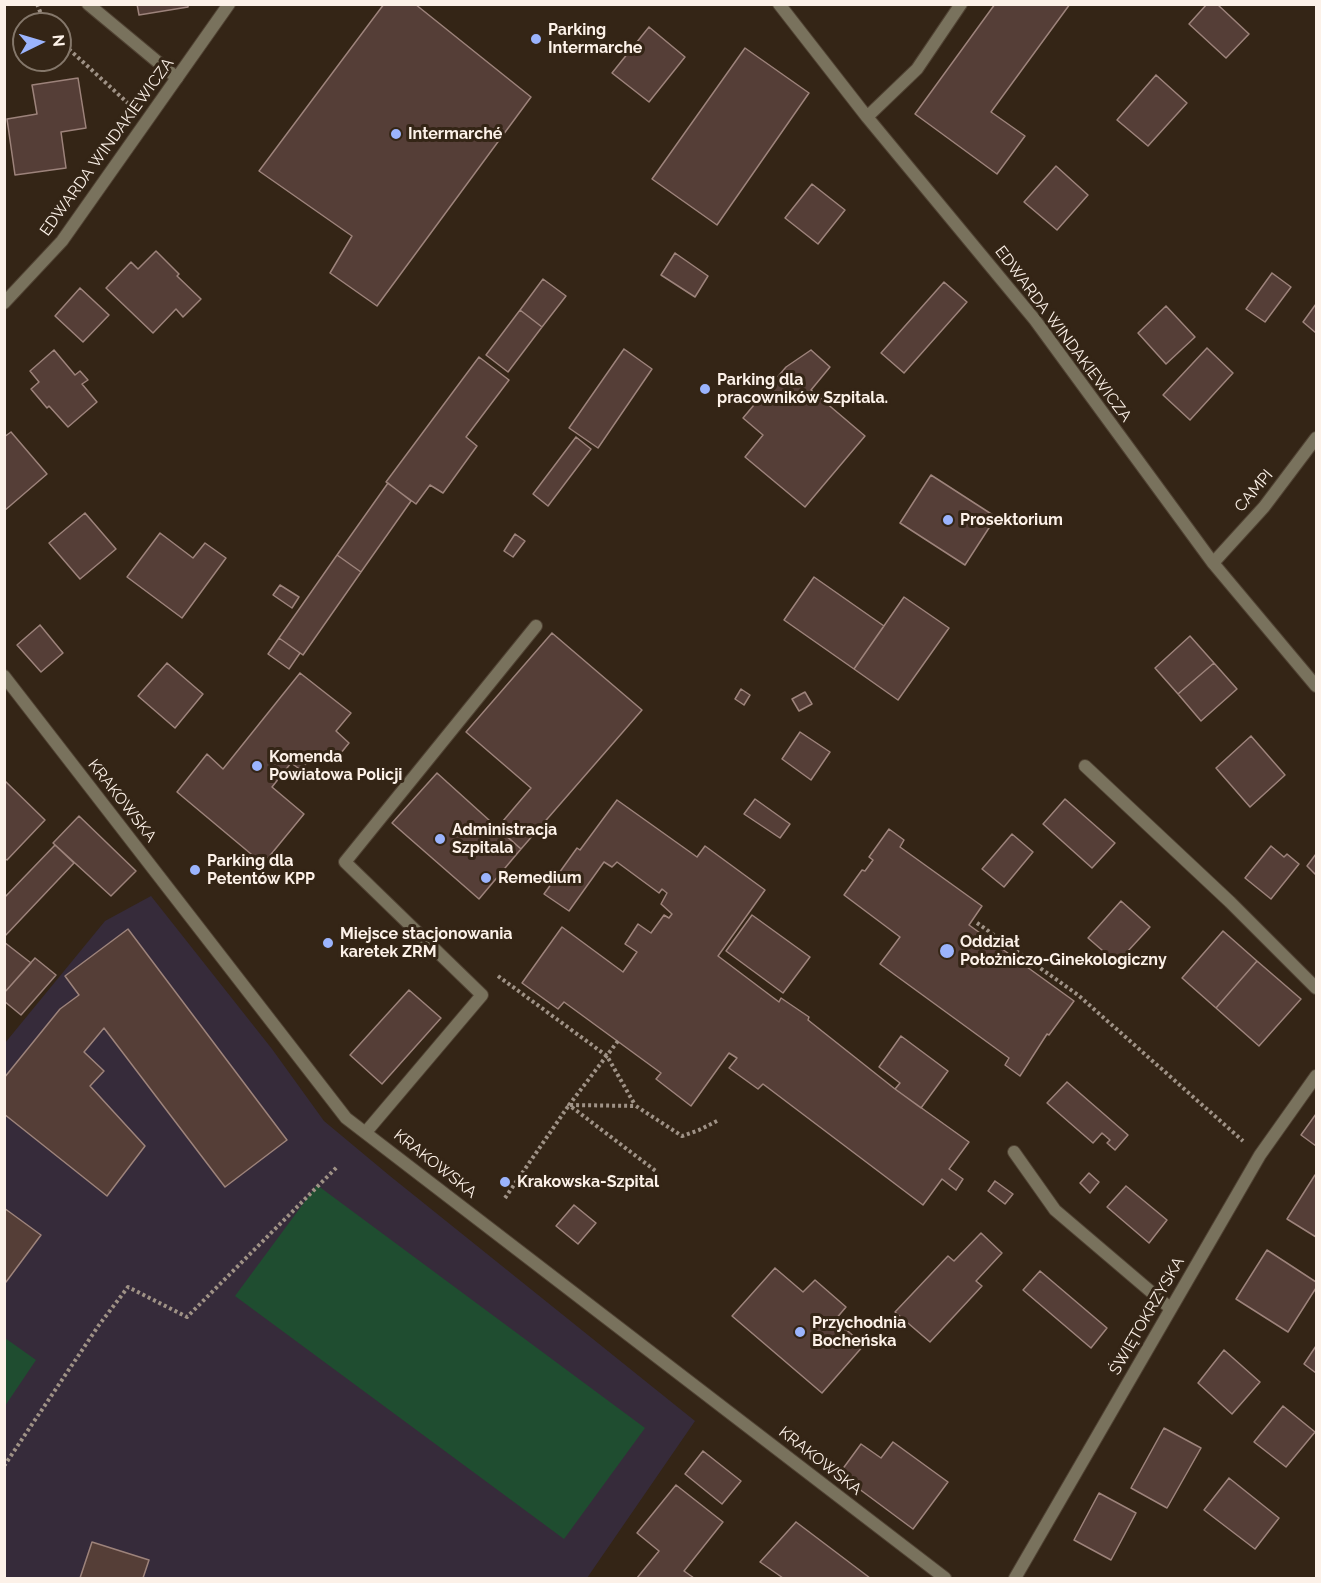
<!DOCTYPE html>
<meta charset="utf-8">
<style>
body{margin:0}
#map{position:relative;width:1321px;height:1583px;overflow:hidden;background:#342516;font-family:Raleway,sans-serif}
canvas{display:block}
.frame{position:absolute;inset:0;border:6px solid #fcf1e8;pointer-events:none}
.north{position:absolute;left:12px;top:12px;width:60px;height:60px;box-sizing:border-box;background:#342516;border:2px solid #84776a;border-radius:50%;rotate:85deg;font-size:16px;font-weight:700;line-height:24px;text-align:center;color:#fcf1e8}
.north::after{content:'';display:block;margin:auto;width:21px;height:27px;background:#9bb4fd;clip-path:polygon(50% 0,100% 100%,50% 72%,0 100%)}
</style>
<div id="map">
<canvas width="1321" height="1583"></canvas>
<div class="frame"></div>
<div class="north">N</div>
</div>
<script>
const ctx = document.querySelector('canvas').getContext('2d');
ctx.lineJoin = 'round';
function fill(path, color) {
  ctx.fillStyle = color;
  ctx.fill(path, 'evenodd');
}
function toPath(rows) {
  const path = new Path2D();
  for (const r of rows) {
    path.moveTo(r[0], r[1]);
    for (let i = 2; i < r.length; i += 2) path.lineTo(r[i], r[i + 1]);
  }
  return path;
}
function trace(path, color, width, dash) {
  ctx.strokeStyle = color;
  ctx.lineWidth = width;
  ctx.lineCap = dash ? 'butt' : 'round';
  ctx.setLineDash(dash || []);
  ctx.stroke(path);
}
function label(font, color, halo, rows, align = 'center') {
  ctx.font = font + ' Raleway,sans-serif';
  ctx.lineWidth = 6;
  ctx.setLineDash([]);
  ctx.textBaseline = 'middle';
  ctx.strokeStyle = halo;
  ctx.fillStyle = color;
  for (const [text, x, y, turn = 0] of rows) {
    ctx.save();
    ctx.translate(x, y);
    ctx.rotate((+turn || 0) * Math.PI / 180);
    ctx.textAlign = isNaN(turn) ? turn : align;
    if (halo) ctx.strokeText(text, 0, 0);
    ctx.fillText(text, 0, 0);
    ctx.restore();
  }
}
fill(toPath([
 [151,896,272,1049,324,1121,390,1176,695,1421,587,1578,5,1578,5,1043,105,921]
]), '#362b3a');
fill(toPath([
 [317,1185,645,1428,564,1539,235,1296],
 [5,1338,36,1360,5,1406]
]), '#1f4d30');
const building = toPath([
 [137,4,188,4,188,7,139,15,137,4],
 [384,4,415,4,531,97,377,306,330,273,352,236,259,171,384,4],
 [995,4,1070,4,991,112,1025,136,997,174,915,114,995,4],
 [1207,4,1217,4,1249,34,1226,58,1189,24,1207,4],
 [649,27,685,57,649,102,612,73,649,27],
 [745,48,809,93,717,225,652,179,745,48],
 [1156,75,1187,103,1148,146,1117,120,1156,75],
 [78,78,86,128,61,132,66,168,15,175,7,119,37,114,32,85,78,78],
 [1056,166,1088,195,1057,230,1024,202,1056,166],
 [812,184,845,210,818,244,785,218,812,184],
 [156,251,179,274,177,276,201,299,183,317,176,309,153,333,106,288,131,262,138,269,156,251],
 [675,253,708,276,695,297,661,275,675,253],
 [1272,273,1291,287,1265,322,1246,309,1272,273],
 [543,279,566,296,542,327,520,310,543,279],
 [944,282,967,302,904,373,881,353,944,282],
 [80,288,109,315,83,342,55,316,80,288],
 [1316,304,1316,333,1303,322,1316,304],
 [1166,306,1195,337,1166,364,1138,333,1166,306],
 [520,310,542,327,508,372,486,355,520,310],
 [1207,348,1233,373,1190,420,1163,395,1207,348],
 [624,349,652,369,598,448,569,428,624,349],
 [54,350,75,375,80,371,88,380,82,384,97,402,68,427,49,406,47,408,31,389,39,382,30,371,54,350],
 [811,350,830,367,811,390,865,436,805,507,745,457,763,435,743,418,786,367,811,350],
 [479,357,509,380,466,437,477,446,443,493,430,485,416,504,386,482,479,357],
 [11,432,47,474,4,511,4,437,11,432],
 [576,437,591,449,548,506,533,494,576,437],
 [931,475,996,517,965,565,900,523,931,475],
 [388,483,411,501,361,572,337,555,388,483],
 [85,513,116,549,80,579,49,543,85,513],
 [160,533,193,558,205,543,226,558,182,618,127,577,160,533],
 [515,534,525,541,513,557,504,551,515,534],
 [337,555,361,572,303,655,279,638,337,555],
 [814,577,884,626,854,669,784,620,814,577],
 [280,585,299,597,292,608,273,595,280,585],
 [904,597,949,628,898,700,854,669,904,597],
 [40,625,63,653,41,672,17,645,40,625],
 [552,633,642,710,521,849,497,828,531,788,466,732,552,633],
 [1190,636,1214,663,1178,694,1155,668,1190,636],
 [279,638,300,653,289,669,268,654,279,638],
 [167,663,203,694,175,728,138,696,167,663],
 [1214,663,1237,689,1201,721,1178,694,1214,663],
 [300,673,351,713,336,731,349,743,332,764,317,751,301,770,291,763,272,787,304,814,263,864,177,792,207,754,223,769,300,673],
 [741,689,750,695,744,705,735,699,741,689],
 [805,692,812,704,799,711,792,699,805,692],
 [800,732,830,752,811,780,782,759,800,732],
 [1251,736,1285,775,1250,807,1216,768,1251,736],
 [437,773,521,849,479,899,392,823,437,773],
 [4,780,45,820,7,860,4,858,4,780],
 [755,799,790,824,780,838,744,814,755,799],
 [1065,799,1115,843,1092,868,1043,824,1065,799],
 [617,800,697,857,705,846,765,890,718,956,779,1002,781,998,809,1017,808,1020,895,1089,969,1142,949,1169,963,1179,956,1190,942,1179,923,1205,763,1084,758,1089,729,1068,737,1058,729,1053,691,1106,656,1079,661,1073,564,1002,558,1009,522,983,562,927,623,972,637,952,625,944,638,924,651,933,664,915,669,918,672,914,661,904,667,893,662,889,659,893,617,862,612,867,604,862,569,911,544,894,577,848,580,850,617,800],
 [79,816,136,871,111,896,53,843,79,816],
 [889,829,904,840,900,847,982,906,969,925,1074,1001,1049,1035,1047,1034,1020,1076,1005,1065,1009,1058,880,964,900,937,844,895,862,870,865,871,873,860,869,857,889,829],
 [1012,834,1033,852,1004,887,982,869,1012,834],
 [55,845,74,863,4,937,4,898,55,845],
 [1271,846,1284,857,1287,854,1299,864,1271,899,1245,878,1271,846],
 [1316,854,1316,875,1307,866,1316,854],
 [1121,901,1150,927,1117,963,1088,938,1121,901],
 [752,915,810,957,783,993,726,951,752,915],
 [128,929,287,1140,225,1187,104,1028,84,1052,104,1071,90,1086,145,1146,107,1196,4,1114,4,1078,60,1009,79,995,65,976,128,929],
 [1223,931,1257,961,1216,1008,1182,978,1223,931],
 [4,942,31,963,4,993,4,942],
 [35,958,56,975,21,1015,4,1001,4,993,35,958],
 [1257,961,1301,999,1259,1046,1216,1008,1257,961],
 [409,990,441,1018,382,1084,350,1055,409,990],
 [901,1036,948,1071,921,1108,895,1089,900,1083,879,1067,901,1036],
 [1067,1082,1128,1135,1115,1150,1107,1143,1110,1140,1102,1133,1093,1143,1047,1103,1067,1082],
 [1316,1114,1316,1146,1301,1135,1316,1114],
 [1089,1173,1099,1182,1090,1193,1080,1183,1089,1173],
 [1315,1175,1316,1176,1316,1237,1287,1219,1315,1175],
 [995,1181,1013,1194,1005,1204,988,1191,995,1181],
 [1126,1186,1167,1220,1149,1243,1107,1207,1126,1186],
 [574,1205,596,1223,578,1244,556,1226,574,1205],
 [4,1208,41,1235,6,1282,4,1280,4,1208],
 [981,1233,1002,1253,976,1281,982,1286,930,1342,895,1312,948,1256,954,1261,981,1233],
 [1267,1250,1316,1282,1316,1288,1288,1332,1236,1299,1267,1250],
 [775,1268,803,1292,815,1280,846,1307,835,1320,864,1345,822,1393,732,1316,775,1268],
 [1040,1271,1107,1328,1091,1348,1023,1290,1040,1271],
 [1316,1346,1316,1373,1304,1364,1316,1346],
 [1224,1350,1260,1382,1232,1414,1198,1383,1224,1350],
 [1283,1406,1315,1432,1286,1467,1254,1442,1283,1406],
 [1164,1428,1201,1448,1167,1508,1131,1488,1164,1428],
 [893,1442,948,1482,913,1529,839,1474,861,1444,881,1458,893,1442],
 [703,1451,741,1481,722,1504,685,1474,703,1451],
 [1229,1478,1279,1518,1255,1549,1204,1510,1229,1478],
 [676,1485,723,1522,684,1571,694,1578,637,1578,659,1551,637,1533,676,1485],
 [1099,1493,1136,1513,1111,1560,1074,1540,1099,1493],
 [796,1522,870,1578,783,1578,760,1562,796,1522],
 [92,1542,149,1560,143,1578,80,1578,92,1542]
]);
fill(building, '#553e37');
trace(building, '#9d837b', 1.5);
const service = toPath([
 [88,4,177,78],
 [366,1132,482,995,345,862,536,626],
 [1014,1152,1055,1210,1170,1308]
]);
const minor = toPath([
 [779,4,867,117,1035,320,1213,563,1316,686],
 [867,117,917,69,961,4],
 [4,303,62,241,229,4],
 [1213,563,1264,507,1316,438],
 [1085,766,1230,902,1316,988]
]);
const tertiary = toPath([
 [4,676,346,1118,945,1578],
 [1015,1578,1260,1155,1316,1076]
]);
trace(service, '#504233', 14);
trace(minor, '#504233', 14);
trace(tertiary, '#504233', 14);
trace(toPath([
 [37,4,45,24],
 [60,41,130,105],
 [977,923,1078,995,1243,1141],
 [498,976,607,1056,635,1105],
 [618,1041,569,1105,657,1172],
 [505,1198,569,1105,636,1106,682,1136,699,1130,719,1120],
 [4,1466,99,1325,128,1287,187,1317,338,1166]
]), '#9f9286', 4, [3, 3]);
trace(service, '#79725d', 12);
trace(minor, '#79725d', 12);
trace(tertiary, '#79725d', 12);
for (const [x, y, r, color] of [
 [536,39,6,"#9bb4fd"],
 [396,134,6,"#9bb4fd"],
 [705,389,6,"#9bb4fd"],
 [948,520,6,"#9bb4fd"],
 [257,766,6,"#9bb4fd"],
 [440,839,6,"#9bb4fd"],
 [195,870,6,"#9bb4fd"],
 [486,878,6,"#9bb4fd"],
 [328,943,6,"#9bb4fd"],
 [947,951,8,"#9bb4fd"],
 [505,1182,6,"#9bb4fd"],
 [800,1332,6,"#9bb4fd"]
]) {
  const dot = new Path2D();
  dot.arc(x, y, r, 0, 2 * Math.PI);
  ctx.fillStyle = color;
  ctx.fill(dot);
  trace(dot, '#342516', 2);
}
label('bold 16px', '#fcf1e8', '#342516', [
 ["Parking",548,30],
 ["Intermarche",548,48],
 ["Intermarché",408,134],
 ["Parking dla",717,380],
 ["pracowników Szpitala.",717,398],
 ["Prosektorium",960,520],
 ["Komenda",269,757],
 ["Powiatowa Policji",269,775],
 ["Administracja",452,830],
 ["Szpitala",452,848],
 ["Parking dla",207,861],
 ["Petentów KPP",207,879],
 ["Remedium",498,878],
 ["Miejsce stacjonowania",340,934],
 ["karetek ZRM",340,952],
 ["Oddział",960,942],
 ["Położniczo-Ginekologiczny",960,960],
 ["Krakowska-Szpital",517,1182],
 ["Przychodnia",812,1323],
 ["Bocheńska",812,1341]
], 'left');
label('16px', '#fcf1e8', '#342516', [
 ["EDWARDA WINDAKIEWICZA",107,147,-54],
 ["EDWARDA WINDAKIEWICZA",1063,334,53],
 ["CAMPI",1254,491,-50],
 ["KRAKOWSKA",122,801,52],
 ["KRAKOWSKA",435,1164,38],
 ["ŚWIĘTOKRZYSKA",1147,1316,-60],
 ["KRAKOWSKA",820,1461,38]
]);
</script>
